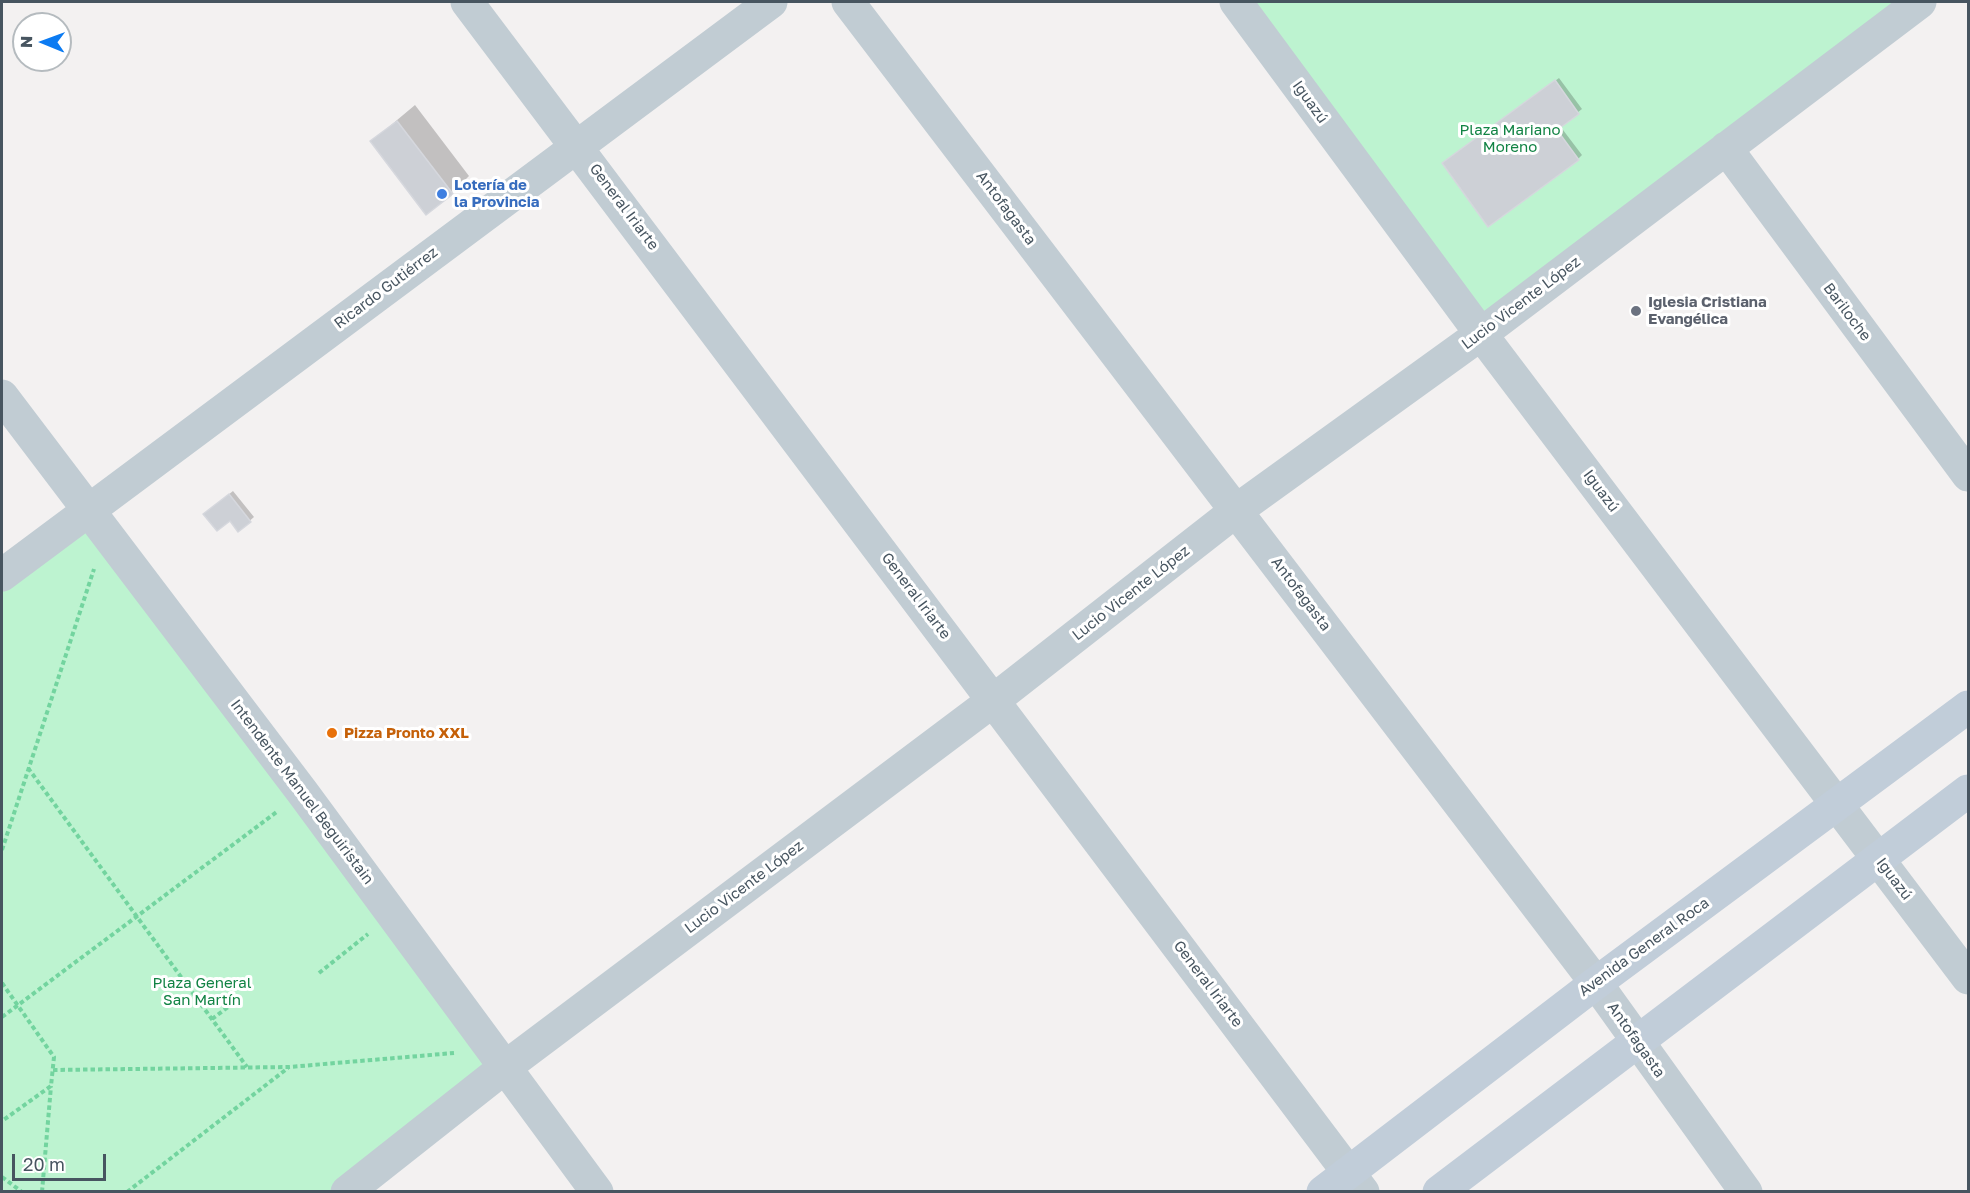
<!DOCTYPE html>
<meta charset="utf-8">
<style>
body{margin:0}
#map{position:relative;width:1970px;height:1193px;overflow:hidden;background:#f3f1f1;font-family:"Golos Text",sans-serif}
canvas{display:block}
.frame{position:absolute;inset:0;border:3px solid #475560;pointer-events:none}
.north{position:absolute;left:12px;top:12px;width:60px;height:60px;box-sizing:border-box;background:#fff;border:2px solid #b5bbbf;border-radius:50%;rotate:271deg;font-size:16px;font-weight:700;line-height:24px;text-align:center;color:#475560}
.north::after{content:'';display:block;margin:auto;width:21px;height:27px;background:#0c7bf2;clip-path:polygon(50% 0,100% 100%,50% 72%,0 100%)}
.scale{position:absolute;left:12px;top:1154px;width:94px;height:27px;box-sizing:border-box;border:3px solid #475560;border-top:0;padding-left:8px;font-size:18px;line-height:21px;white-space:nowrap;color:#475560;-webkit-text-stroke:4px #fff;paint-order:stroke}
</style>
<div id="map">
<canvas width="1970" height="1193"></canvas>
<div class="frame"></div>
<div class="north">N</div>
<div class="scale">20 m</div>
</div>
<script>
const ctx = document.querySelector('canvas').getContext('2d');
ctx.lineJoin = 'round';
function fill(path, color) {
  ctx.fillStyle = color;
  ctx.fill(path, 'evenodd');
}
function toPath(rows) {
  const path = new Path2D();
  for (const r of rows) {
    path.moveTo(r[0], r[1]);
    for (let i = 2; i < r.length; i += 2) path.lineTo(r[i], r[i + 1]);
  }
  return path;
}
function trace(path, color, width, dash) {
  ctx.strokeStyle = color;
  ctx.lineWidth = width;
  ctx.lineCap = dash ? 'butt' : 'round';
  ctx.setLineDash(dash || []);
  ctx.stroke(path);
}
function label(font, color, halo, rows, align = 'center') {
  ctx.font = font + ' "Golos Text",sans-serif';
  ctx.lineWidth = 6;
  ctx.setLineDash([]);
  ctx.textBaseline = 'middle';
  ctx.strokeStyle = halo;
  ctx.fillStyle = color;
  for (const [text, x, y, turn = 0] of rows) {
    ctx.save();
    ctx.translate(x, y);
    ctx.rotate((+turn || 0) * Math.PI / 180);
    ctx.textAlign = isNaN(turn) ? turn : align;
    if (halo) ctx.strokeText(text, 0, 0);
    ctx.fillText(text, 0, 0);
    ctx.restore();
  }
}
fill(toPath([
 [1236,2,1920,2,1481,334],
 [88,511,504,1068,347,1191,2,1191,2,575]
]), '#bdf3d0');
fill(toPath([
 [1559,78,1582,109,1560,126,1582,155,1578,159,1448,160],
 [415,105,469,176,452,193,372,141],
 [233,491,254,517,239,530,230,519,209,510]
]), '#0003');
const building = toPath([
 [1555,80,1579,114,1557,130,1579,160,1488,227,1442,163,1555,80],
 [397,121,453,194,426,215,370,141,397,121],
 [229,494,251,522,238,532,230,521,217,531,203,514,229,494]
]);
fill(building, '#cdd0d6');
trace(building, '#d5d7dd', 1.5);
trace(toPath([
 [28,768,247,1067],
 [2,850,94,569],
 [319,973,368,934],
 [2,983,54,1057,51,1086,2,1121],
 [2,1017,278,811],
 [212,1019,236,1001],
 [53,1070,289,1067,454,1053],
 [2,1177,22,1192],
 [42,1192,51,1086],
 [127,1192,288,1068]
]), '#73d49f', 4, [4.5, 3]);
trace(toPath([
 [467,2,1363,1192],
 [848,2,1596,983,1746,1192],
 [1236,2,1481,334,1968,978],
 [1726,148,1968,475],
 [2,396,303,793,597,1192],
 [2,575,771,2],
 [347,1192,504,1068,994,700,1237,510,1481,334,1920,2]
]), '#c1ccd3', 33);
trace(toPath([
 [1323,1192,1596,983,1968,707],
 [1439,1192,1968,791]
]), '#c1cdd9', 33);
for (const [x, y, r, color] of [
 [442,194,6,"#3f7fe0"],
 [1636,311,6,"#6b7280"],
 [332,733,6,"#e8710a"]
]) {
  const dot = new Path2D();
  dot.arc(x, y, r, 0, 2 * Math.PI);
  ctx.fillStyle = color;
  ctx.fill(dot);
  trace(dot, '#fff', 2);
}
label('15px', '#475560', '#fff', [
 ["Iguazú",1310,102,54],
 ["General Iriarte",624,207,53],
 ["Antofagasta",1006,208,53],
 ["Ricardo Gutiérrez",386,288,-37],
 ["Lucio Vicente López",1521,303,-37],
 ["Bariloche",1847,312,53],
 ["Iguazú",1601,491,53],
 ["Lucio Vicente López",1131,593,-38],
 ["Antofagasta",1301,594,53],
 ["General Iriarte",916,596,53],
 ["Intendente Manuel Beguiristain",302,792,53],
 ["Iguazú",1894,879,53],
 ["Lucio Vicente López",744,887,-37],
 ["Avenida General Roca",1644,947,-36],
 ["General Iriarte",1208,984,53],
 ["Antofagasta",1636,1040,55]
]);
label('15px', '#118344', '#fff', [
 ["Plaza Mariano",1510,130],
 ["Moreno",1510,147],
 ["Plaza General",202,983],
 ["San Martín",202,1000]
]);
label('bold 15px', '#366cbe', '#fff', [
 ["Lotería de",454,185],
 ["la Provincia",454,202]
], 'left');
label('bold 15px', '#5b616d', '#fff', [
 ["Iglesia Cristiana",1648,302],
 ["Evangélica",1648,319]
], 'left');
label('bold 15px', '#c56008', '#fff', [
 ["Pizza Pronto XXL",344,733]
], 'left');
</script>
